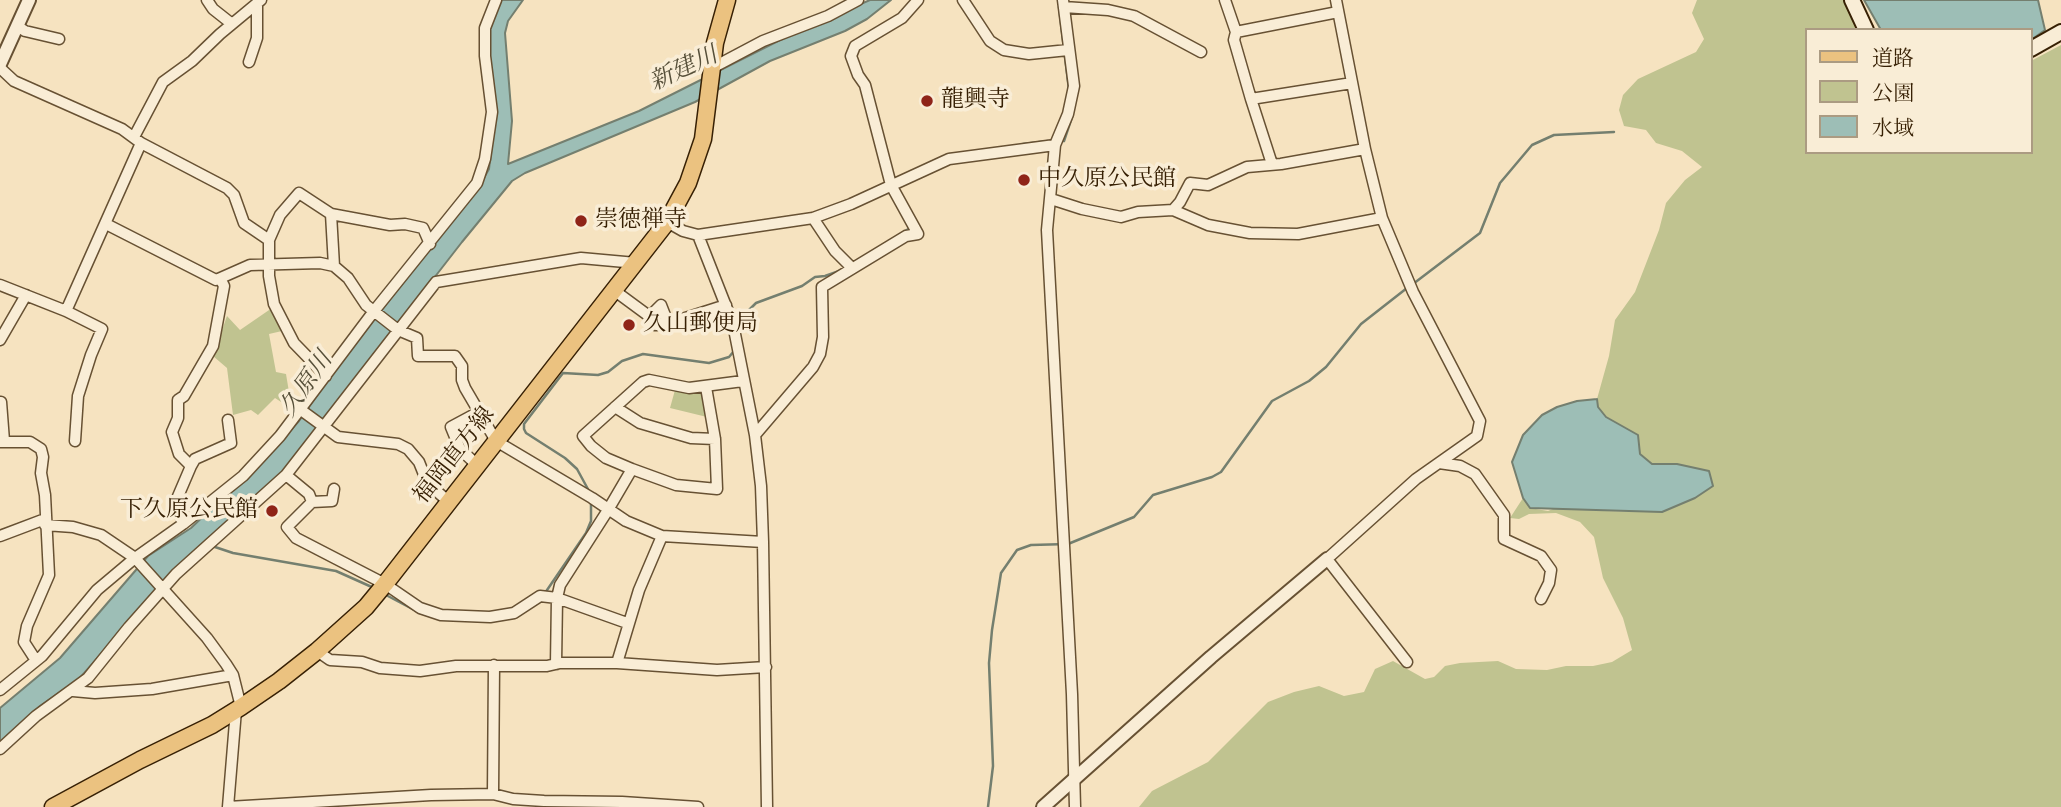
<!DOCTYPE html>
<meta charset="utf-8">
<style>
body{margin:0}
#map{position:relative;width:2061px;height:807px;overflow:hidden;background:#f6e3c0;font-family:Cardo,"Noto Serif JP",serif}
canvas{display:block}
.legend{position:absolute;left:1805px;top:28px;width:228px;height:126px;box-sizing:border-box;background:#f9edd6;border:2px solid #ab9b82;margin:0;padding:9px 12px;list-style:none;font-size:21px;color:#372004}
.legend li{display:flex;align-items:center;gap:14px;height:35px}
.legend b{width:35px;border:2px solid #ab9b82}
</style>
<div id="map">
<canvas width="2061" height="807"></canvas>
<ul class="legend">
<li><b style="height:9px;background:#ebc280"></b>道路</li>
<li><b style="height:19px;background:#c0c390"></b>公園</li>
<li><b style="height:19px;background:#9dbeb6"></b>水域</li>
</ul>
</div>
<script>
const ctx = document.querySelector('canvas').getContext('2d');
ctx.lineJoin = 'round';
function fill(path, color) {
  ctx.fillStyle = color;
  ctx.fill(path, 'evenodd');
}
function toPath(rows) {
  const path = new Path2D();
  for (const r of rows) {
    path.moveTo(r[0], r[1]);
    for (let i = 2; i < r.length; i += 2) path.lineTo(r[i], r[i + 1]);
  }
  return path;
}
function trace(path, color, width, dash) {
  ctx.strokeStyle = color;
  ctx.lineWidth = width;
  ctx.lineCap = dash ? 'butt' : 'round';
  ctx.setLineDash(dash || []);
  ctx.stroke(path);
}
function label(font, color, halo, rows, align = 'center') {
  ctx.font = font + ' Cardo,"Noto Serif JP",serif';
  ctx.lineWidth = 7;
  ctx.setLineDash([]);
  ctx.textBaseline = 'middle';
  ctx.strokeStyle = halo;
  ctx.fillStyle = color;
  for (const [text, x, y, turn = 0] of rows) {
    ctx.save();
    ctx.translate(x, y);
    ctx.rotate((+turn || 0) * Math.PI / 180);
    ctx.textAlign = isNaN(turn) ? turn : align;
    if (halo) ctx.strokeText(text, 0, 0);
    ctx.fillText(text, 0, 0);
    ctx.restore();
  }
}
fill(toPath([
 [1697,0,1844,0,1861,30,1807,30,1807,152,2031,152,2031,61,2061,45,2061,807,1139,807,1152,791,1208,762,1268,702,1294,692,1319,686,1344,696,1364,692,1375,669,1393,661,1425,679,1434,677,1445,666,1460,663,1498,661,1516,669,1547,670,1566,666,1593,666,1612,662,1632,650,1623,618,1603,578,1594,537,1580,522,1556,513,1529,514,1519,519,1510,518,1523,498,1530,508,1548,511,1558,507,1603,511,1662,512,1677,464,1652,464,1640,454,1638,435,1606,417,1598,407,1597,399,1609,356,1615,320,1635,292,1659,230,1666,203,1685,180,1702,167,1682,151,1656,143,1646,130,1624,126,1619,110,1623,95,1638,79,1696,52,1704,39,1692,13],
 [272,308,282,331,269,334,276,372,286,374,289,392,302,403,295,411,275,398,258,415,251,410,233,415,227,368,213,356,227,316,240,330],
 [675,390,704,394,707,417,670,408]
]), '#c0c390');
const water = toPath([
 [502,0,523,0,508,21,505,33,512,121,508,164,639,111,800,30,870,0,891,0,867,19,845,31,770,61,695,102,525,173,512,181,462,242,280,476,156,591,79,679,40,706,0,744,0,708,60,658,148,556,191,528,268,455,299,421,337,367,480,185,489,169,496,112,488,56,490,29,495,10,502,0],
 [1864,0,2038,0,2045,30,2031,40,2031,30,1881,30,1864,0],
 [1597,399,1598,407,1606,417,1638,435,1640,454,1652,464,1677,464,1709,471,1713,486,1695,498,1662,512,1530,508,1523,498,1512,462,1523,435,1542,415,1557,407,1577,401,1597,399]
]);
fill(water, '#9dbeb6');
trace(water, '#747f6f', 2);
trace(toPath([
 [1059,7,1069,90],
 [1061,141,1064,141,1072,117],
 [1023,144,1048,141],
 [931,162,950,154],
 [889,241,910,228],
 [1413,284,1480,233,1500,183,1532,145,1554,135,1614,132],
 [738,326,737,322,756,303,802,286,815,277,825,276,842,270],
 [589,491,577,469,565,458,526,433,524,429,524,424,563,373,598,375,608,372,622,361,643,354,709,363,729,357,734,351],
 [212,546,233,553,336,571,374,588],
 [545,593,586,533,591,521,591,501],
 [386,595,420,613],
 [516,617,534,605],
 [457,620,478,621],
 [988,807,993,766,989,663,992,630,1001,573,1017,550,1031,545,1068,544,1134,517,1153,495,1212,477,1221,472,1272,401,1309,381,1326,367,1361,324,1407,288]
]), '#747f6f', 2.5);
const minor = toPath([
 [207,0,213,9,232,24],
 [963,0,990,41,1004,50,1029,54,1068,50],
 [1063,0,1074,86,1068,114,1055,145,1047,230,1072,694,1075,807],
 [1225,0,1236,32,1234,40,1251,99,1272,164],
 [1336,0,1365,149,1382,218,1413,292,1480,421,1477,436,1416,479,1327,559,1407,662],
 [1064,7,1108,10,1134,16,1201,52],
 [17,26,25,31,59,39],
 [1236,32,1338,12],
 [249,62,257,38,257,3],
 [0,68,14,81,122,129,141,143,227,188,234,195,244,223,269,240],
 [712,68,763,41,828,16,858,0],
 [1251,99,1352,83],
 [134,137,163,82,192,61,220,34,261,0],
 [1051,199,1082,209,1121,217,1138,212,1173,210,1208,225,1250,233,1298,234,1382,218],
 [1173,210,1180,202,1190,183,1208,185,1247,167,1281,164,1365,149],
 [331,214,334,266],
 [813,218,835,251,852,268],
 [667,222,683,231,698,235,813,218,851,204,949,159,1055,145],
 [106,224,216,280,250,265,320,263,334,266,348,278,366,305,398,330,417,338,418,356,455,356,462,366,462,380,465,388,496,441,592,498,626,521,662,536,763,542],
 [698,235,733,324,755,435,761,486,763,542,767,807],
 [0,285,66,311,102,329,91,355,78,396,75,441],
 [615,291,653,319,656,325,673,322,726,305],
 [66,311,141,143],
 [650,316,661,305,668,323],
 [0,340,26,295],
 [326,376,294,343,274,304,269,276,269,240,280,215,299,193,331,214,390,225,405,224,423,228,430,244],
 [706,387,715,439,717,489,676,485,632,469,606,458,591,446,583,436,643,382,649,380,689,388,743,381],
 [1,402,4,441],
 [615,407,640,423,691,438,715,439],
 [301,410,338,437,398,444,408,449,419,462,425,477,433,488,449,502],
 [755,435,813,367,820,354,823,337,822,287,906,236,918,234,891,185,865,85,858,75,851,56,855,46,902,18,918,0],
 [0,442,30,442,41,449,43,457,41,473,45,495,49,575,27,626,24,642,35,659],
 [1439,463,1460,466,1475,474,1504,515,1504,539,1541,556,1551,570,1549,583,1541,599],
 [477,465,460,449,451,427,479,412],
 [191,466,195,459,231,443,228,420],
 [286,475,309,494,312,502,287,527,296,538,385,584,420,608,441,615,490,617,514,613,540,596,557,598,627,623],
 [312,502,332,501,334,489],
 [183,524,176,501,191,466,179,454,172,432,178,418,178,400,184,396,213,346,224,286,221,280],
 [45,525,73,527,101,535,135,558,207,638,226,664,233,675,241,707],
 [0,536,45,519],
 [317,651,330,660,362,662,380,668,420,671,456,666,547,666,560,663,617,663,717,670,766,667],
 [617,663,639,590,662,536],
 [556,664,557,598,560,585,608,510,632,469],
 [0,690,42,656,97,590,135,558,183,524,243,476,280,436,374,311,477,183,485,159,492,112,485,56,485,28,496,0],
 [73,691,95,693,152,689,233,675],
 [0,749,36,716,88,678,129,627,176,574,286,475,436,282,581,258,636,263],
 [493,794,494,665],
 [228,807,431,795,493,794,513,799,544,801,622,802,698,807],
 [228,807,236,710]
]);
const tertiary = toPath([
 [0,64,29,0],
 [1043,807,1211,657,1327,559]
]);
const secondary = toPath([
 [1852,0,1866,30],
 [2031,49,2061,32]
]);
const primary = toPath([
 [53,807,140,760,212,725,241,707,279,681,317,651,366,607,385,584,667,222,688,183,703,139,715,43,727,0]
]);
trace(minor, '#675133', 13);
trace(tertiary, '#675133', 16);
trace(secondary, '#372004', 18);
trace(primary, '#372004', 19);
trace(minor, '#f9edd6', 10);
trace(tertiary, '#f9edd6', 12);
trace(secondary, '#f9edd6', 14);
trace(primary, '#ebc280', 16);
for (const [x, y, r, color] of [
 [927,101,7,"#8f2418"],
 [1024,180,7,"#8f2418"],
 [581,221,7,"#8f2418"],
 [629,325,7,"#8f2418"],
 [272,511,7,"#8f2418"]
]) {
  const dot = new Path2D();
  dot.arc(x, y, r, 0, 2 * Math.PI);
  ctx.fillStyle = color;
  ctx.fill(dot);
  trace(dot, '#f9edd6', 2.5);
}
label('23px', '#372004', '#f9edd6', [
 ["龍興寺",941,101],
 ["中久原公民館",1038,180],
 ["崇徳禅寺",595,221],
 ["久山郵便局",643,325],
 ["下久原公民館",258,511,"right"]
], 'left');
label('23px', '#372004', '#f9edd6', [
 ["福岡直方線",455,456,-52]
]);
label('italic 24px', '#564f39', '#f9edd6', [
 ["新建川",684,70,-25],
 ["久原川",307,385,-55]
]);
</script>
